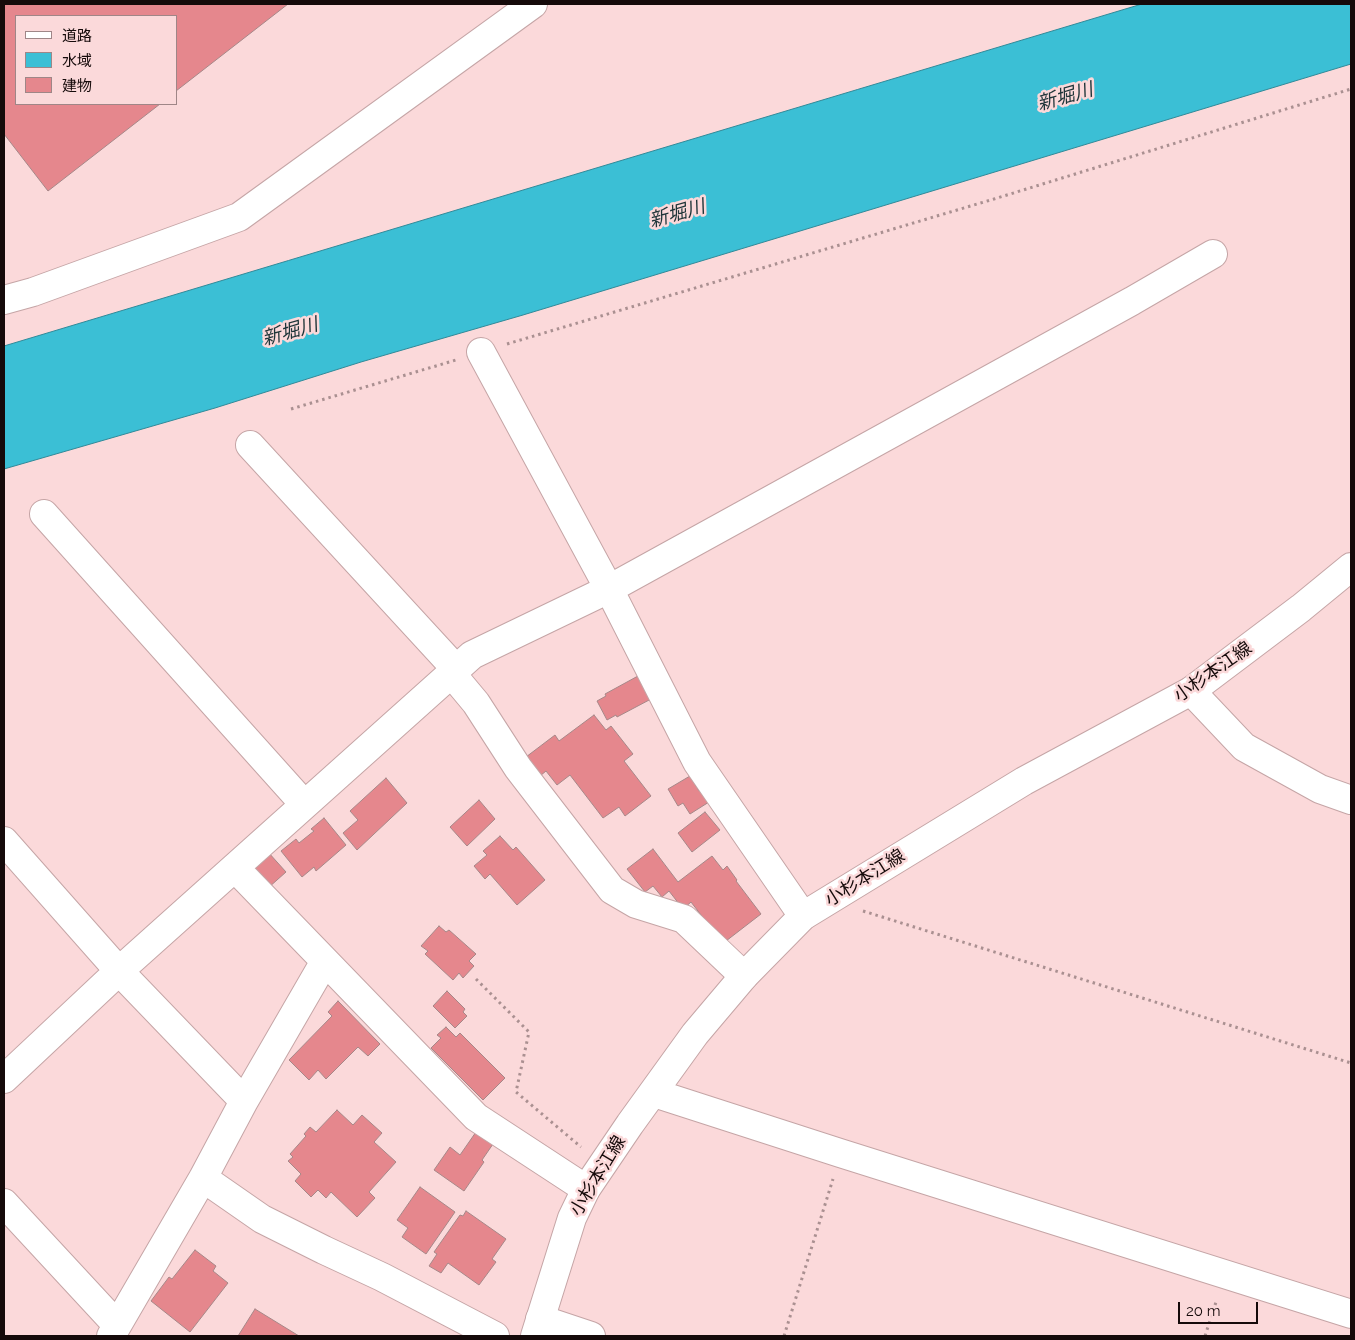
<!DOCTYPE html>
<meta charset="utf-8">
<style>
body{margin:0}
#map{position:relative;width:1355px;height:1340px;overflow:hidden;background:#fbd9da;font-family:Raleway,"Noto Sans JP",sans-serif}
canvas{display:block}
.frame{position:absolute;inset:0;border:5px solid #150a0a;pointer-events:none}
.legend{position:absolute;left:15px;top:15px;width:162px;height:90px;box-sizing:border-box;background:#fbd9da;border:1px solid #9f8687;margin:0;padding:6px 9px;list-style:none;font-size:15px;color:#150a0a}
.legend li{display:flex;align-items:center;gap:10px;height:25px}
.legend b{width:25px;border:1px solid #9f8687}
.scale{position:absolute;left:1178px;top:1302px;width:80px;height:22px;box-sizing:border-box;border:2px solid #150a0a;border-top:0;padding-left:6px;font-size:15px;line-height:18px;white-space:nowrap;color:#150a0a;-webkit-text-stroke:4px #fbd9da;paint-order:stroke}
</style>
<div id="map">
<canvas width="1355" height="1340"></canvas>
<div class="frame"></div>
<ul class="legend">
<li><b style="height:6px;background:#fff"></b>道路</li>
<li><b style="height:14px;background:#3bbfd5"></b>水域</li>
<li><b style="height:14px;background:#e5878d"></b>建物</li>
</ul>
<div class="scale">20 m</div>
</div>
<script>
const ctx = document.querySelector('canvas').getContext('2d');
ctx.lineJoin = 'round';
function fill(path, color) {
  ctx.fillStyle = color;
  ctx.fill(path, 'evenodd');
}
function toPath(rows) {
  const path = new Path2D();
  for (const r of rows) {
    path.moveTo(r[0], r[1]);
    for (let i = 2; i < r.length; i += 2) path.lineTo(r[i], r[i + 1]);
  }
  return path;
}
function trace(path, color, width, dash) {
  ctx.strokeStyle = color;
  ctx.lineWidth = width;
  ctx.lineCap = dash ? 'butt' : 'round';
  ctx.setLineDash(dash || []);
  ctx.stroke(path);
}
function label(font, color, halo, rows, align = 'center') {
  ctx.font = font + ' Raleway,"Noto Sans JP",sans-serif';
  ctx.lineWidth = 5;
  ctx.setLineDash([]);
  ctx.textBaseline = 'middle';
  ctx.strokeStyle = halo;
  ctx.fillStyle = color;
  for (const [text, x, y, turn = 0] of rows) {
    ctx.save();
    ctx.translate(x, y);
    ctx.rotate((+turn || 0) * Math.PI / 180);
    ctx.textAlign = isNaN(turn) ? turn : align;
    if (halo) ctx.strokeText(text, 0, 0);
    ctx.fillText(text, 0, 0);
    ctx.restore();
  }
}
const water = toPath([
 [1142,4,1351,4,1351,64,523,315,361,362,215,408,4,469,4,346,1142,4]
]);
fill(water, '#3bbfd5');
trace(water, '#308998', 1);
const building = toPath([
 [4,4,288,4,176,91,176,16,16,16,16,104,160,104,48,191,4,134,4,4],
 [638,676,651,699,617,717,616,715,607,720,597,701,606,696,605,694,638,676],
 [594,715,606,730,611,726,633,754,624,761,651,796,625,816,619,807,603,818,570,775,557,785,546,771,540,776,526,757,555,735,559,741,594,715],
 [690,776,699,791,702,789,709,802,690,814,683,803,678,806,668,789,690,776],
 [386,778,407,803,357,850,343,833,358,820,350,811,386,778],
 [479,800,495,819,467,846,450,827,479,800],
 [705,812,720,830,692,852,678,833,705,812],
 [324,818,346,845,316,871,314,867,302,877,281,851,296,839,299,843,314,831,311,829,324,818],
 [500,836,513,850,516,847,545,880,517,905,490,874,485,879,474,866,487,855,483,851,500,836],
 [653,849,678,882,712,856,723,870,727,866,737,880,736,881,761,914,726,941,721,935,718,937,691,902,683,909,669,891,662,897,653,886,645,892,627,869,653,849],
 [268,852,286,872,268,888,251,867,268,852],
 [439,926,446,932,449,930,476,954,469,961,474,966,463,978,459,973,453,980,425,954,428,951,421,946,439,926],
 [447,991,465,1009,463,1012,467,1016,455,1028,433,1006,447,991],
 [338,1001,380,1044,368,1056,358,1047,326,1079,318,1070,309,1080,289,1060,332,1016,328,1012,338,1001],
 [446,1027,456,1037,460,1033,505,1078,483,1100,431,1048,441,1038,437,1035,446,1027],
 [337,1110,353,1125,362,1115,382,1133,374,1142,396,1162,369,1192,375,1198,357,1217,331,1192,326,1198,318,1190,311,1197,295,1181,301,1174,288,1161,293,1157,290,1154,306,1136,304,1134,310,1127,316,1132,337,1110],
 [476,1132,493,1144,482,1160,484,1162,464,1191,434,1170,450,1147,460,1155,476,1132],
 [420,1187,455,1212,426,1254,402,1237,408,1228,397,1220,420,1187],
 [466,1211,506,1239,492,1259,496,1262,479,1285,448,1263,441,1273,429,1266,437,1254,434,1252,460,1215,463,1216,466,1211],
 [195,1250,216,1266,213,1271,228,1283,190,1332,151,1301,169,1277,172,1279,195,1250],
 [255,1309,299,1336,238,1336,255,1309]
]);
fill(building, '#e5878d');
trace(building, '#a68788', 1);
const minor = toPath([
 [481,352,609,589,697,762,803,916],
 [250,445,456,669],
 [44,514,304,804],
 [451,673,476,703,518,768,612,890,636,904,684,919,744,976],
 [4,841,119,971,244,1101],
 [235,868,476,1117,586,1189],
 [4,1079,119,971,472,655,609,589,1132,301,1213,254],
 [654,1093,840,1153,1351,1314],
 [203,1178,262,1219,324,1250,382,1277,495,1336],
 [4,1203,117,1325],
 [540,1319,591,1336],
 [111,1336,203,1178,244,1101,325,961]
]);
const tertiary = toPath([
 [4,300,33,292,239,217,533,4],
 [1191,691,1244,747,1320,789,1351,800]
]);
const secondary = toPath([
 [535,1336,572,1218,586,1189,630,1124,695,1034,744,976,803,916,1024,781,1191,691,1301,608,1351,567]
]);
trace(minor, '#c5a5a6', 30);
trace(tertiary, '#c5a5a6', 30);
trace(secondary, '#c5a5a6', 30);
trace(toPath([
 [507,344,994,199,1351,89],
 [291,409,456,360],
 [863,911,1351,1063],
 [476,979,529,1032,516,1092,581,1147],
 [784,1336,833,1179],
 [1205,1336,1217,1299]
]), '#aa9091', 3, [2.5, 4]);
trace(minor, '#fff', 28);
trace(tertiary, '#fff', 28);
trace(secondary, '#fff', 28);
label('18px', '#150a0a', '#fbd9da', [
 ["小杉本江線",1213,672,-35],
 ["小杉本江線",865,878,-32],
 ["小杉本江線",598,1176,-59]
]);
label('italic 19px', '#1e3438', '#fbd9da', [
 ["新堀川",1065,97,-16],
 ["新堀川",677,214,-16],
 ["新堀川",290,332,-16]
]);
</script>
